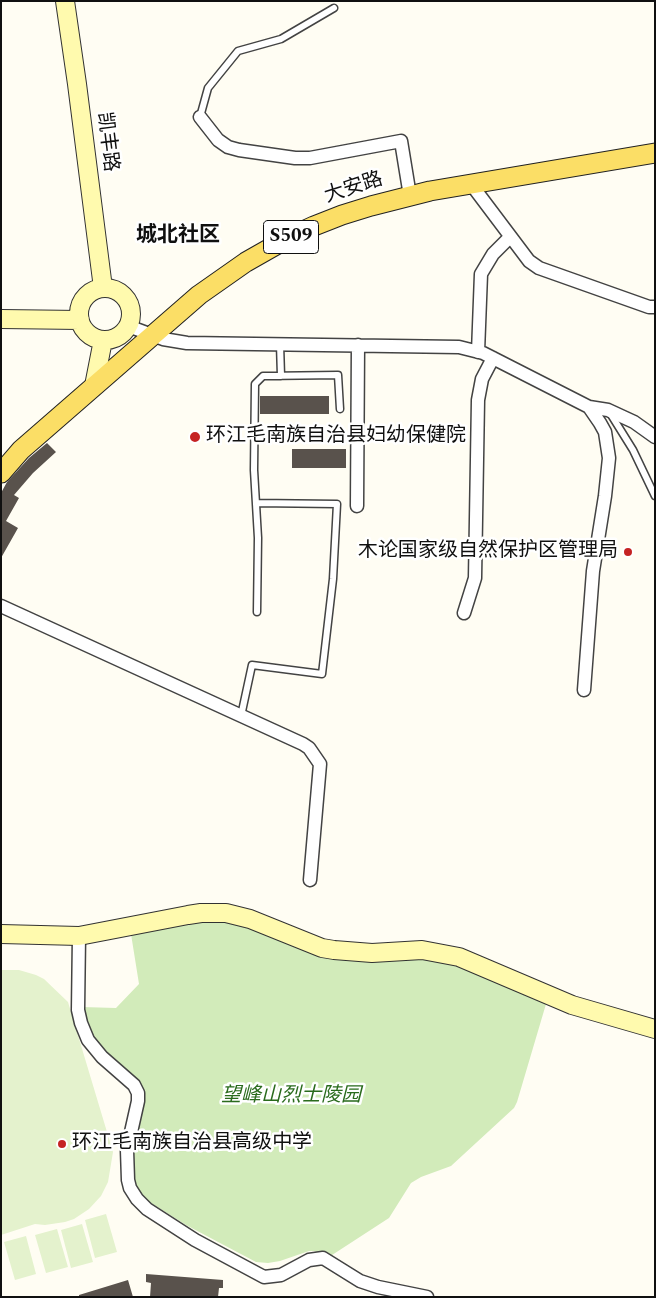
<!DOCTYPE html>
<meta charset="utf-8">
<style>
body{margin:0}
#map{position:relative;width:656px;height:1298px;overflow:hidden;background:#fffdf3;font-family:Spectral,serif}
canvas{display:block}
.frame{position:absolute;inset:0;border:2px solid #101010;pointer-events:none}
</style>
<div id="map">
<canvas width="656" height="1298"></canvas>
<div class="frame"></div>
</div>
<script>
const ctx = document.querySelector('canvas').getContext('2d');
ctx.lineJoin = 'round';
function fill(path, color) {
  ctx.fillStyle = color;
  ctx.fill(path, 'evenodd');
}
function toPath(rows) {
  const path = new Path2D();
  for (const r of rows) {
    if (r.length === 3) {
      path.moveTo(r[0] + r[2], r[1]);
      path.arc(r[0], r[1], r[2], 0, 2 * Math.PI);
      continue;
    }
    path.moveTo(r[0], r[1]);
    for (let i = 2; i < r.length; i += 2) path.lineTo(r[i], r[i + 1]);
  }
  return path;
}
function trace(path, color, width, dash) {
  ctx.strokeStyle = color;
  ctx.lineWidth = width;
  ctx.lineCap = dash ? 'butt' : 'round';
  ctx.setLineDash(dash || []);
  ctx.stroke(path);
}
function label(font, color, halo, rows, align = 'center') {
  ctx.font = font + ' Spectral,"Noto Sans SC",serif';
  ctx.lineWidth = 5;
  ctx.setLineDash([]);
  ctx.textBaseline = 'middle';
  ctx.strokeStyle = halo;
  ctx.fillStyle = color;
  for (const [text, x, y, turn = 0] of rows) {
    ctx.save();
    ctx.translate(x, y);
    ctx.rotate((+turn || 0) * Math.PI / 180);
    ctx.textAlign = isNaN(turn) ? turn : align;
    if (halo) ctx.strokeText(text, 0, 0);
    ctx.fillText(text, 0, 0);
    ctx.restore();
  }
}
fill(toPath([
 [208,920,226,920,311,949,431,958,466,966,546,1004,517,1102,514,1108,451,1166,421,1177,411,1183,389,1218,329,1257,314,1251,309,1251,280,1261,268,1263,256,1262,186,1225,140,1196,135,1189,131,1161,144,1095,100,1050,88,1028,82,1007,116,1008,139,984,131,934]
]), '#d2ebba');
fill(toPath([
 [1,970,19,970,36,975,44,979,68,1002,113,1152,108,1182,101,1196,89,1209,74,1219,65,1222,45,1225,35,1224,1,1235],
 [106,1214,117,1252,95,1258,85,1220],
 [82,1224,93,1262,71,1268,61,1230],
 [57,1229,68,1267,46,1273,35,1235],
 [26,1236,36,1274,15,1280,4,1242]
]), '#e4f2cd');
fill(toPath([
 [260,396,329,396,329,414,260,414],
 [47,443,56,452,33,473,14,495,19,498,6,521,18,528,1,558,1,493,7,482,29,458],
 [292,449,346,449,346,468,292,468],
 [146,1274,223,1280,223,1288,219,1288,218,1297,150,1297,151,1283,146,1282],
 [128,1280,133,1297,79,1297,79,1295]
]), '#59524c');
const lane = toPath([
 [200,117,208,88,238,51,281,39,334,8],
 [280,344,281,376],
 [610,413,633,450,655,496],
 [257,612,258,538,254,470,255,384,263,376,338,375,340,409],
 [241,716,252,665,322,674,333,579,337,504,256,503]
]);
const street = toPath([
 [200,117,218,140,228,147,239,150,295,158,310,158,401,141,410,196],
 [471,184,529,261,539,268,649,307,655,307],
 [128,326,163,339,187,343,459,347,483,353,589,407,608,410,634,422,655,437],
 [478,352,481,274,493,254,510,237],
 [357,506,358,345],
 [1,606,303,744,309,748,320,764,310,880],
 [464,613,475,578,478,400,482,379,493,358],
 [584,690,593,571,605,496,609,458,605,432,600,423,589,407],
 [79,936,78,1010,81,1023,88,1040,102,1057,134,1085,138,1093,138,1101,127,1150,128,1180,130,1188,137,1199,147,1209,195,1240,264,1277,281,1275,309,1260,323,1258,360,1281,378,1287,427,1297]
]);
const secondary = toPath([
 [65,1,77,84,103,288],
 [105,314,26],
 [1,319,80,320],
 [94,386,103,340],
 [1,934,79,936,188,915,201,913,226,913,250,919,322,948,334,950,372,953,422,950,459,957,572,1005,655,1029]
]);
const primary = toPath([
 [1,473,21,450,199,295,246,262,290,237,314,226,342,215,371,206,430,191,655,153]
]);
trace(lane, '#434343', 9);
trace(street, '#434343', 15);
trace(secondary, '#323232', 20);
trace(primary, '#212121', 21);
trace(lane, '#fff', 6);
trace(street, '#fff', 12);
trace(secondary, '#fffaae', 18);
trace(primary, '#fbde66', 19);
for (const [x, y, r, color] of [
 [195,437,6,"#c52323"],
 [628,552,5,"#c52323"],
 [62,1144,5,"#c52323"]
]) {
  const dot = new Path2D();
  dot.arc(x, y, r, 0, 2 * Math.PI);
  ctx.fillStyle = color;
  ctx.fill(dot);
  trace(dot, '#fff', 2);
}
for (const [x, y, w] of [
 [291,237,55]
]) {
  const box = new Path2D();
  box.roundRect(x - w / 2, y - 16.5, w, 33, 4);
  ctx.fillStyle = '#fff';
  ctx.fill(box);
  trace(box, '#101010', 1);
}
label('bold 19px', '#101010', null, [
 ["S509",291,237]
]);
label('20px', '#101010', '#fff', [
 ["凯丰路",106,142,83],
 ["大安路",354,189,-18]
]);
label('20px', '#101010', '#fff', [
 ["环江毛南族自治县妇幼保健院",206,437],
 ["木论国家级自然保护区管理局",618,552,"right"],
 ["环江毛南族自治县高级中学",72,1144]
], 'left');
label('italic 20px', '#2a6b1d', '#fff', [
 ["望峰山烈士陵园",291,1097]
]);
label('bold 21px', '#101010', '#fff', [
 ["城北社区",178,237]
]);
</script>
